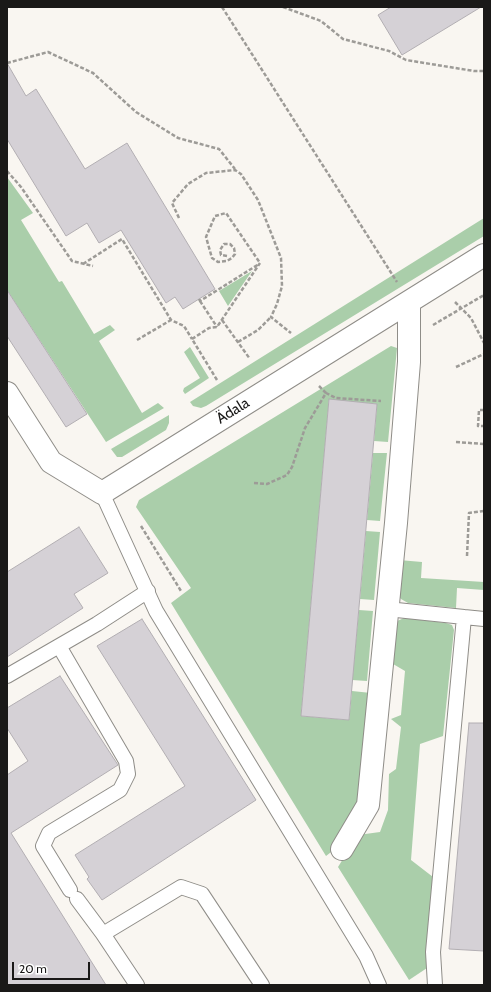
<!DOCTYPE html>
<meta charset="utf-8">
<style>
body{margin:0}
#map{position:relative;width:491px;height:992px;overflow:hidden;background:#f9f6f1;font-family:Cabin,sans-serif}
canvas{display:block}
.frame{position:absolute;inset:0;border:8px solid #1a1918;pointer-events:none}
.scale{position:absolute;left:12px;top:962px;width:78px;height:18px;box-sizing:border-box;border:2px solid #1a1918;border-top:0;padding-left:5px;font-size:12px;line-height:14px;white-space:nowrap;color:#1a1918;-webkit-text-stroke:3px #fff;paint-order:stroke}
</style>
<div id="map">
<canvas width="491" height="992"></canvas>
<div class="frame"></div>
<div class="scale">20 m</div>
</div>
<script>
const context = document.querySelector('canvas').getContext('2d');
context.lineJoin = 'round';
function paint(path, color) {
  context.fillStyle = color;
  context.fill(path, 'evenodd');
}
function toPath(rows) {
  const path = new Path2D();
  for (const r of rows) {
    path.moveTo(r[0], r[1]);
    for (let i = 2; i < r.length; i += 2) path.lineTo(r[i], r[i + 1]);
  }
  return path;
}
function stroke(path, color, width, dash) {
  context.strokeStyle = color;
  context.lineWidth = width;
  context.lineCap = dash ? 'butt' : 'round';
  context.setLineDash(dash || []);
  context.stroke(path);
}
function drawText(font, color, halo, rows, align = 'center') {
  context.font = font + ' Cabin,sans-serif';
  context.lineWidth = 3;
  context.setLineDash([]);
  context.textBaseline = 'middle';
  context.strokeStyle = halo;
  context.fillStyle = color;
  for (const [text, x, y, turn = 0] of rows) {
    context.save();
    context.translate(x, y);
    context.rotate((+turn || 0) * Math.PI / 180);
    context.textAlign = isNaN(turn) ? turn : align;
    if (halo) context.strokeText(text, 0, 0);
    context.fillText(text, 0, 0);
    context.restore();
  }
}
paint(toPath([
 [7,177,33,213,21,220,59,282,62,281,94,334,110,325,115,330,99,341,142,413,158,403,164,408,106,442,7,290],
 [484,218,484,236,206,406,201,408,193,406,190,402],
 [252,271,228,306,219,291],
 [391,346,397,348,388,442,374,441,377,404,329,400,301,716,349,720,352,691,371,693,357,805,335,849,326,856,171,603,191,588,136,507,139,500],
 [190,347,209,378,185,394,183,391,184,388,200,378,184,352],
 [169,415,169,423,166,430,122,457,117,457,111,449],
 [373,453,387,453,380,521,367,520],
 [366,531,380,532,374,600,360,599],
 [399,560,422,562,421,578,484,582,484,590,457,588,456,608,408,603,401,599,397,594],
 [359,610,373,611,367,681,352,680],
 [404,618,446,623,452,625,454,630,443,736,420,744,411,860,433,877,427,968,409,980,338,867,358,835,380,832,388,810,389,774,396,769,401,727,391,719,401,715,405,671,388,661,395,622]
]), '#aaceaa');
const building = toPath([
 [391,7,481,7,402,55,378,15,391,7],
 [7,63,26,96,36,89,85,169,127,143,215,289,183,309,175,297,166,303,121,230,99,243,87,223,66,236,7,139,7,63],
 [7,290,87,414,66,427,7,336,7,290],
 [329,399,377,404,349,720,301,716,329,399],
 [79,527,108,573,74,594,83,608,7,657,7,572,79,527],
 [142,619,256,800,102,900,87,879,89,877,75,855,185,786,97,646,142,619],
 [60,676,118,765,11,833,106,985,7,985,7,775,28,761,7,728,7,708,60,676],
 [469,723,484,723,484,951,449,949,469,723]
]);
paint(building, '#d5d1d6');
stroke(building, '#b2aeb2', 1);
const lane = toPath([
 [102,493,156,611,366,956,379,985],
 [387,609,464,617],
 [59,646,126,761,128,774,120,790,49,833,43,846,70,890],
 [7,676,97,624,148,591],
 [77,899,103,934,137,985],
 [103,934,181,887,202,894,262,985],
 [435,985,433,952,464,617,484,619]
]);
const street = toPath([
 [7,393,51,462,102,493,484,255],
 [342,849,368,805,396,523,409,362,409,302]
]);
stroke(lane, '#8f8d88', 16);
stroke(street, '#8f8d88', 24);
stroke(toPath([
 [222,7,397,282],
 [283,7,321,21,343,39,389,51,406,60,474,71,484,71],
 [7,63,48,52,93,73,136,112,178,138,219,149,235,169],
 [7,171,21,187,72,261,93,266],
 [179,218,172,203,188,184,206,173,235,170,241,174,258,200,281,258,282,286,277,304,271,317,291,333],
 [227,256,221,255,220,250,224,244,230,244,234,248,235,254,232,258,227,261,218,262,212,258,206,237,215,216,226,213,260,263],
 [83,264,122,239,171,320,184,326,192,339],
 [199,299,200,301,259,264],
 [200,301,217,327],
 [455,302,471,318,484,343],
 [222,320,250,359],
 [433,325,484,295],
 [137,340,171,320],
 [238,342,258,330,271,317],
 [456,367,484,354],
 [217,380,192,339,209,328,217,327,260,263],
 [319,386,326,393],
 [484,410,479,410,478,426,484,426],
 [456,442,484,444],
 [254,483,267,484,287,475,292,467,305,428,326,393,336,398,381,401],
 [141,526,181,591],
 [467,556,469,513,484,511]
]), '#9d9b97', 2.5, [4, 2]);
stroke(lane, '#fff', 14);
stroke(street, '#fff', 22);
drawText('15px', '#1a1918', '#fff', [
 ["Ädala",233,411,-32]
]);
</script>
